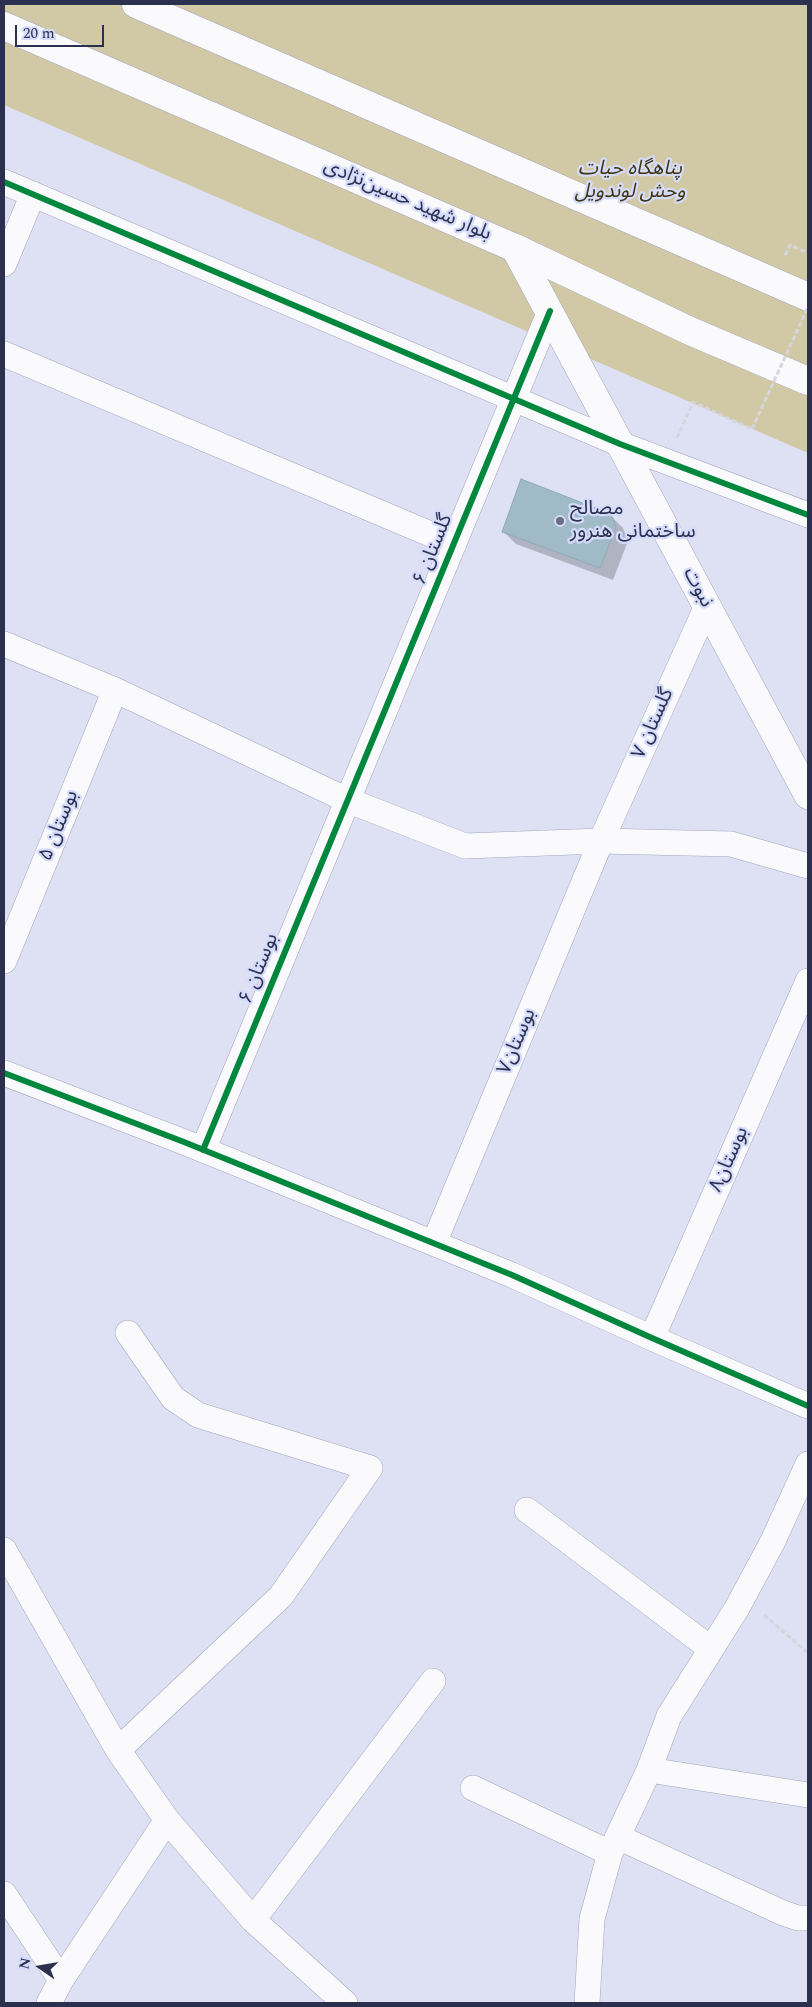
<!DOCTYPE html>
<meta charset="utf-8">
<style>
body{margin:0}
#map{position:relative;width:812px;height:2007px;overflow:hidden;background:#dde1f3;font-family:Spectral,serif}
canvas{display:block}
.frame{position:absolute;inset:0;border:5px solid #2c304f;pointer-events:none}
.north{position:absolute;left:15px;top:1942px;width:50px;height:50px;-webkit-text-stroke:4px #d5dbfb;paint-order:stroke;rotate:283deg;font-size:14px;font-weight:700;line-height:20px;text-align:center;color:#2c304f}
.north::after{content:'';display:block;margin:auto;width:18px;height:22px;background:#2c304f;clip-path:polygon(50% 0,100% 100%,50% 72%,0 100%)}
.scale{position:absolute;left:15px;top:25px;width:89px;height:22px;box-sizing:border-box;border:2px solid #2c304f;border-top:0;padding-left:6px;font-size:15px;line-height:18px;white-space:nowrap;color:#2c304f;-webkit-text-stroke:4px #d5dbfb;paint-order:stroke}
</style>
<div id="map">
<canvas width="812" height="2007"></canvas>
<div class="frame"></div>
<div class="north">N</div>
<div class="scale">20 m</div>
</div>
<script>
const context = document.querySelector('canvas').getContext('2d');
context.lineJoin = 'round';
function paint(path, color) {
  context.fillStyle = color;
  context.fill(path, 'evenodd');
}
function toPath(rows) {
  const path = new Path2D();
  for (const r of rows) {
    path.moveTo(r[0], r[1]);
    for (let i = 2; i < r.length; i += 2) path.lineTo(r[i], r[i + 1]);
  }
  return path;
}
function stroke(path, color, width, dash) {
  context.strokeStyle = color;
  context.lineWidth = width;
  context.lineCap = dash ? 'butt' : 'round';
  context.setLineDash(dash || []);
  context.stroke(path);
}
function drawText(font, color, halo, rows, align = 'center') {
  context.font = font + ' Spectral,"Noto Sans Arabic",serif';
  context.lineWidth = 4.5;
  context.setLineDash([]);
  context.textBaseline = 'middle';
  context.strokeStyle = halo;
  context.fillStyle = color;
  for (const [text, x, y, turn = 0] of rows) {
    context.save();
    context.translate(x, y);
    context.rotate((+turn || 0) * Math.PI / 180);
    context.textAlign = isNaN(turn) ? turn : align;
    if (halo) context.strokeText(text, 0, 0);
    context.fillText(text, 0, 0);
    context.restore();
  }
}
paint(toPath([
 [4,4,808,4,808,453,4,105]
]), '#d1c9a5');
paint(toPath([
 [610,515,623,528,628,541,613,580,516,544,504,532]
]), '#0003');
const building = toPath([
 [521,479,611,514,616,527,600,568,502,532,521,479]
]);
paint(building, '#a0bac8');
stroke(building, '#8ea9b6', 1);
const minor = toPath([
 [4,182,620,444,808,515],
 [4,264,33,194],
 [4,354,454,544],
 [4,644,115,690,347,800,465,846,601,841,731,844,808,866],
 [4,961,115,690],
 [4,1073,184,1142,512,1275,652,1338,808,1406],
 [203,1150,550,311],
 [434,1243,601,841,707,606],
 [652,1338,808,981],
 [527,1510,711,1649],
 [4,1550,118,1750,167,1820,253,1920,345,2003],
 [118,1750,281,1596,370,1468,198,1415,173,1398,128,1333],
 [649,1770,808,1795],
 [473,1788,610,1853],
 [618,1837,783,1913,798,1918,808,1918],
 [4,1894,61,1980],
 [253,1920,433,1681],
 [49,2003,61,1980,167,1820],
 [587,2003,592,1919,610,1853,649,1770,669,1716,737,1608,773,1541,808,1464]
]);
const tertiary = toPath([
 [515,248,808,795]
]);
const trunk = toPath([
 [136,4,808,297],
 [4,26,515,248,690,331,808,381]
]);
stroke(minor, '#a3a6bb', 26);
stroke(tertiary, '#a3a6bb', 29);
stroke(trunk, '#a3a6bb', 29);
stroke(toPath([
 [785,255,790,245,808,253],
 [677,438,693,402,752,429],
 [764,1615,808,1653]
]), '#d4d6dc', 3, [5, 2.5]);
stroke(minor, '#fafafd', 25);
stroke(tertiary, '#fafafd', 28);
stroke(trunk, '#fafafd', 28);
stroke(toPath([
 [752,429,808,307]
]), '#d4d6dc', 3, [5, 2.5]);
stroke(toPath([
 [4,182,620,444,808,515],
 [4,1073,184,1142,512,1275,652,1338,808,1406],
 [203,1150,550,311]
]), '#00873e', 6);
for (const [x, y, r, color] of [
 [560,521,5,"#6a6e88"]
]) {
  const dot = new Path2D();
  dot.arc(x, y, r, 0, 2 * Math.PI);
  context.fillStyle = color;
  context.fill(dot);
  stroke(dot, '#d5dbfb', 2);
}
drawText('italic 20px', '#40370f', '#d5dbfb', [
 ["پناهگاه حیات",630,170],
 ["وحش لوندویل",630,193]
]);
drawText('20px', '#2c304f', '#d5dbfb', [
 ["بلوار شهید حسین‌نژادی",407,201,23],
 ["گلستان ۶",434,550,-68],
 ["نبوت",697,588,62],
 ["گلستان ۷",654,724,-66],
 ["بوستان ۵",60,826,-68],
 ["بوستان ۶",260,969,-68],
 ["بوستان۷",518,1042,-67],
 ["بوستان۸",730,1160,-66]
]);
drawText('20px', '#2c304f', '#d5dbfb', [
 ["مصالح",570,510],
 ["ساختمانی هنرور",570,533]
], 'left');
</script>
